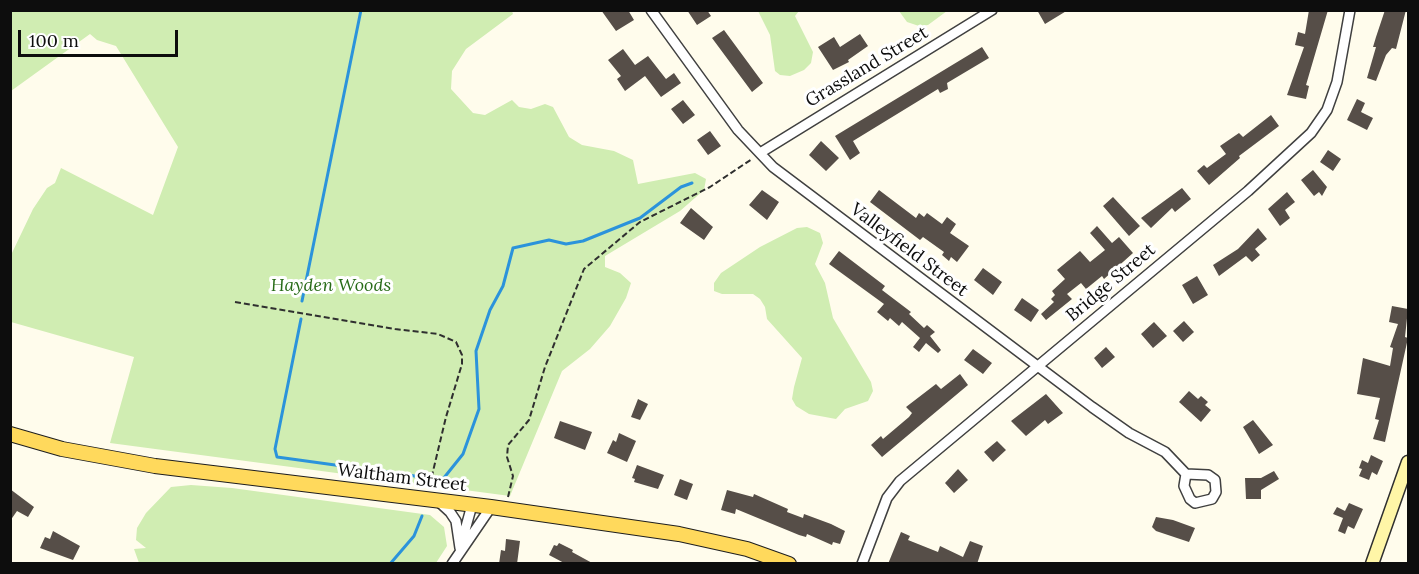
<!DOCTYPE html>
<style>
body{margin:0}
#map{position:relative;width:1419px;height:574px;overflow:hidden;background:#fffcec;font-family:Lora,serif}
canvas{display:block}
.frame{position:absolute;inset:0;border:12px solid #0d0d0d;pointer-events:none}
.scale{position:absolute;left:18px;top:30px;width:160px;height:27px;box-sizing:border-box;border:3px solid #0d0d0d;border-top:0;padding-left:8px;font-size:18px;line-height:21px;white-space:nowrap;color:#0d0d0d;-webkit-text-stroke:4px #fff;paint-order:stroke}
</style>
<div id="map">
<canvas width="1419" height="574"></canvas>
<div class="frame"></div>
<div class="scale">100 m</div>
</div>
<script>
const context = document.querySelector('canvas').getContext('2d');
context.lineJoin = 'round';
function paint(path, color) {
  context.fillStyle = color;
  context.fill(path, 'evenodd');
}
function toPath(rows) {
  const path = new Path2D();
  for (const r of rows) {
    path.moveTo(r[0], r[1]);
    for (let i = 2; i < r.length; i += 2) path.lineTo(r[i], r[i + 1]);
  }
  return path;
}
function stroke(path, color, width, dash) {
  context.strokeStyle = color;
  context.lineWidth = width;
  context.lineCap = dash ? 'butt' : 'round';
  context.setLineDash(dash || []);
  context.stroke(path);
}
function drawText(font, color, halo, rows, align = 'center') {
  context.font = font + ' Lora,serif';
  context.lineWidth = 6;
  context.setLineDash([]);
  context.textBaseline = 'middle';
  context.strokeStyle = halo;
  context.fillStyle = color;
  for (const [text, x, y, turn = 0] of rows) {
    context.save();
    context.translate(x, y);
    context.rotate((+turn || 0) * Math.PI / 180);
    context.textAlign = isNaN(turn) ? turn : align;
    if (halo) context.strokeText(text, 0, 0);
    context.fillText(text, 0, 0);
    context.restore();
  }
}
paint(toPath([
 [11,10,512,11,513,14,466,49,452,71,451,89,473,113,485,115,512,100,519,107,531,109,545,104,553,107,569,137,582,145,614,151,633,160,638,184,695,173,706,179,704,190,680,211,605,256,605,267,620,273,631,283,626,298,610,326,590,349,562,371,510,496,110,443,134,357,11,322,11,255,33,209,47,188,55,183,61,168,153,215,178,147,116,46,97,40,90,34,11,91],
 [758,11,799,11,795,16,813,52,811,63,804,70,790,76,780,75,775,71,770,35],
 [899,11,899,10,947,11,928,25,919,26,907,22],
 [807,227,820,233,823,243,815,264,825,283,833,318,871,382,873,391,868,401,845,409,836,419,809,414,796,406,792,399,794,387,802,358,767,319,765,307,760,299,753,294,722,294,714,291,714,283,721,273,760,247,797,228],
 [191,485,232,488,430,515,444,527,447,546,436,563,139,563,134,549,146,548,136,540,137,528,146,513,171,487]
]), '#d0edb2');
stroke(toPath([
 [302,301,361,10],
 [301,319,275,449,277,457,422,477],
 [434,480,443,479,463,454,479,409,476,351,490,310,503,286,513,248,549,240,566,244,583,241,640,218,681,187,692,183],
 [422,481,422,477,425,477],
 [390,564,414,536,422,516]
]), '#2b93db', 3);
paint(toPath([
 [601,10,628,10,634,20,616,31],
 [687,10,707,10,711,16,697,25],
 [1037,10,1068,10,1045,24],
 [1309,10,1328,10,1306,85,1309,86,1306,99,1287,95,1304,47,1295,45,1298,32,1305,34],
 [1385,10,1406,10,1396,49,1392,48,1386,55,1376,81,1367,78,1376,47,1373,47,1376,37],
 [724,30,763,83,752,92,712,38],
 [860,34,868,46,848,60,849,62,833,70,818,47,834,37,840,47],
 [982,47,989,58,947,83,948,89,940,93,938,89,853,141,860,153,850,160,835,136],
 [623,49,635,65,648,56,666,79,674,73,681,83,661,97,645,76,625,91,617,79,621,76,608,60],
 [1357,99,1365,103,1361,112,1373,118,1367,130,1347,120],
 [683,100,695,115,683,124,671,109],
 [1271,115,1279,126,1239,156,1240,158,1209,185,1197,171,1204,165,1207,168,1226,154,1220,146,1239,133,1243,137],
 [710,131,721,146,708,155,697,140],
 [821,141,839,158,826,171,809,155],
 [1328,150,1341,159,1333,171,1320,162],
 [1313,170,1327,187,1322,196,1319,192,1314,196,1301,180],
 [1182,188,1191,199,1175,212,1172,208,1151,228,1141,218],
 [762,190,779,202,767,220,749,205],
 [879,190,916,218,919,213,924,217,927,213,942,224,947,217,956,224,950,233,969,246,957,262,951,257,949,261,942,255,944,252,923,237,920,240,870,202],
 [1287,192,1295,202,1285,210,1290,218,1280,226,1268,209],
 [1113,197,1140,226,1129,236,1103,206],
 [691,208,713,227,704,240,680,223],
 [1097,226,1112,243,1119,237,1133,253,1104,279,1102,276,1086,289,1081,283,1067,294,1072,299,1046,320,1041,314,1054,302,1051,299,1055,295,1052,291,1065,279,1057,270,1080,251,1090,262,1105,250,1090,233],
 [1258,228,1267,239,1255,249,1260,255,1252,262,1246,256,1219,276,1213,265,1238,249],
 [839,251,885,286,882,290,911,312,909,314,924,328,927,325,935,332,930,336,941,350,938,353,926,343,919,352,913,347,920,338,902,322,899,326,890,318,888,321,877,312,884,304,829,264],
 [983,268,1002,282,993,295,974,280],
 [1197,276,1208,295,1193,304,1182,285],
 [1022,298,1039,310,1031,322,1014,310],
 [1392,306,1408,309,1405,337,1408,338,1385,442,1373,439,1379,420,1375,419,1380,398,1357,394,1363,358,1390,366,1393,348,1390,347,1398,324,1389,322],
 [1184,321,1194,332,1183,342,1173,331],
 [1154,322,1167,336,1153,348,1141,334],
 [1106,347,1115,357,1102,368,1094,358],
 [973,349,992,363,983,374,964,360],
 [960,374,968,385,882,457,871,445,881,436,883,439,909,417,912,413,906,407,936,384,941,389],
 [1189,391,1198,399,1201,396,1208,402,1205,405,1211,410,1201,422,1179,402],
 [1046,394,1063,413,1048,424,1045,420,1026,436,1011,421],
 [638,399,648,404,640,420,631,417],
 [1253,420,1273,445,1259,454,1243,427],
 [560,421,592,432,585,450,554,438],
 [619,433,636,441,627,462,607,453,613,440,616,442],
 [997,441,1006,450,993,462,984,452],
 [1371,455,1383,461,1377,475,1372,472,1369,480,1359,476,1362,469,1359,468,1362,460,1368,463],
 [637,465,664,475,658,489,634,482,635,479,632,478],
 [958,469,968,480,954,493,945,483],
 [1274,471,1279,479,1261,490,1261,499,1246,499,1245,478,1261,478],
 [680,479,693,484,687,500,674,495],
 [10,489,34,507,28,517,17,511,10,521],
 [727,490,753,497,754,494,788,509,787,512,803,518,804,514,831,524,845,531,840,544,833,542,832,545,807,534,806,537,799,535,736,509,735,514,721,510],
 [1349,503,1363,509,1354,529,1348,526,1345,534,1338,531,1343,518,1333,514,1337,507,1345,511],
 [1156,517,1173,520,1195,528,1189,542,1156,531,1152,527],
 [53,531,80,546,73,560,40,548,45,537,50,539],
 [901,532,910,536,908,540,938,552,940,546,963,557,970,541,983,546,977,564,888,564],
 [506,539,520,541,517,564,499,564,501,550,505,551],
 [559,543,573,550,572,552,594,564,566,564,549,555,554,545,557,546]
]), '#564e48');
const street = toPath([
 [651,10,738,130,773,167,1092,407,1129,433,1165,452,1186,474,1208,475,1215,480,1216,492,1212,499,1195,503,1190,499,1184,486,1186,474],
 [760,153,992,10],
 [438,501,450,512,456,521,460,548],
 [462,541,472,505],
 [452,564,491,507],
 [862,564,887,498,900,481,1248,191,1311,133,1327,110,1337,82,1350,10]
]);
const secondary = toPath([
 [1372,564,1408,462]
]);
const primary = toPath([
 [10,434,62,449,155,466,491,507,679,534,747,549,789,564]
]);
stroke(street, '#404040', 12);
stroke(secondary, '#2f2f2f', 15);
stroke(primary, '#1e1e1e', 16);
stroke(toPath([
 [235,302,395,329,438,334,456,342,462,355,462,364,446,417,429,488],
 [508,497,513,476,507,457,508,445,529,420,545,367,584,269,640,222,710,187,752,159]
]), '#2f2f2f', 2, [6, 3]);
stroke(street, '#fff', 9);
stroke(secondary, '#fff6a7', 12);
stroke(primary, '#ffd95c', 14);
drawText('18px', '#0d0d0d', '#fff', [
 ["Grassland Street",867,67,-31],
 ["Valleyfield Street",909,250,37],
 ["Bridge Street",1111,283,-40],
 ["Waltham Street",402,478,7]
]);
drawText('italic 18px', '#276b17', '#fff', [
 ["Hayden Woods",331,286]
]);
</script>
